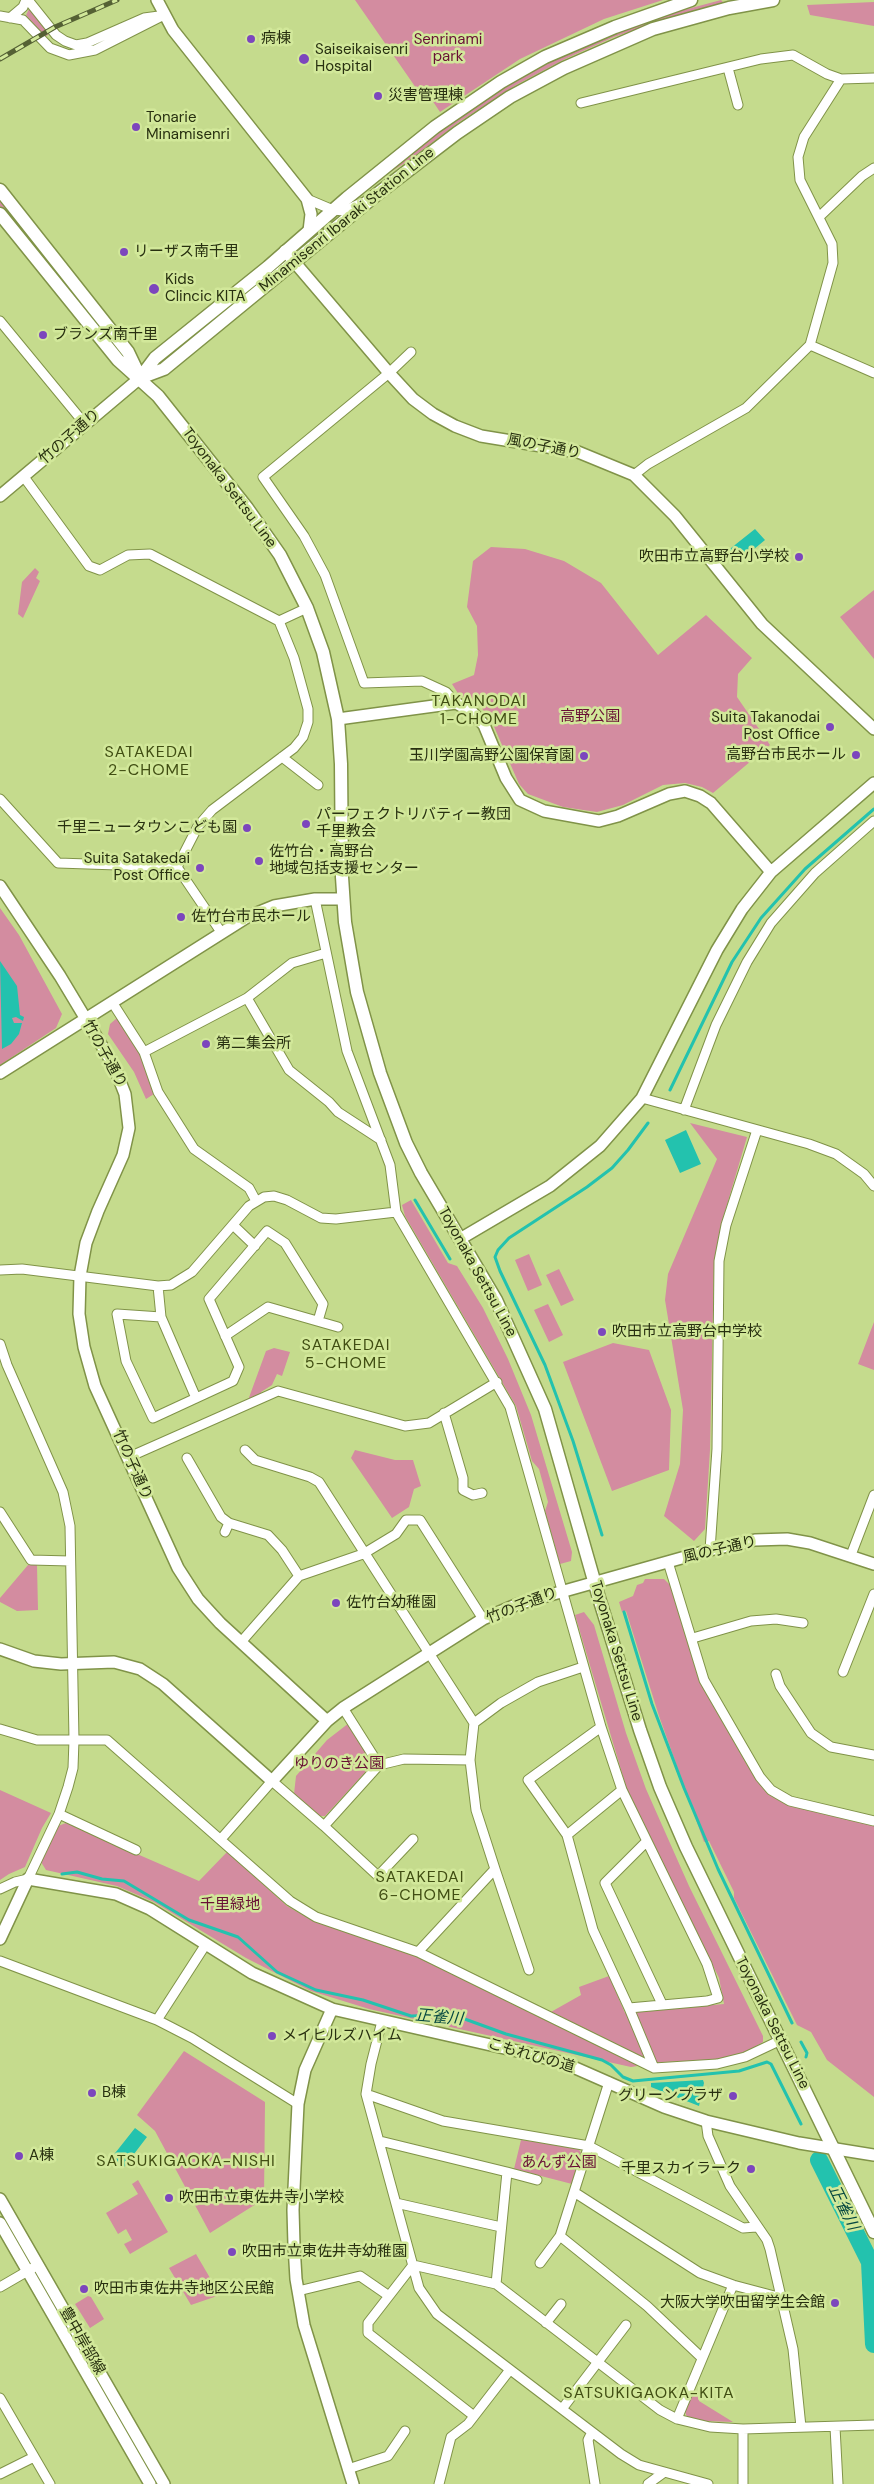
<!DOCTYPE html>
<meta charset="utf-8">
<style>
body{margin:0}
canvas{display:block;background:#c5db8d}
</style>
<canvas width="874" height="2484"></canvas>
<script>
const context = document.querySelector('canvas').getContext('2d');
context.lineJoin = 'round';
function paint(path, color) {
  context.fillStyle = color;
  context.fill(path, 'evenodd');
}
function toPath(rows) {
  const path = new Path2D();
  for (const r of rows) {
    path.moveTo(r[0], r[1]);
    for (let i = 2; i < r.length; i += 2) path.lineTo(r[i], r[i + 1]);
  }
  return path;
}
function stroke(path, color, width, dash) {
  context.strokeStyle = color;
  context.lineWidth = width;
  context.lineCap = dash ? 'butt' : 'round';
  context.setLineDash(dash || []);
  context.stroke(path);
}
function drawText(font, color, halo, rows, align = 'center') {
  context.font = font + ' "DM Sans","Noto Sans JP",sans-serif';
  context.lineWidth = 5;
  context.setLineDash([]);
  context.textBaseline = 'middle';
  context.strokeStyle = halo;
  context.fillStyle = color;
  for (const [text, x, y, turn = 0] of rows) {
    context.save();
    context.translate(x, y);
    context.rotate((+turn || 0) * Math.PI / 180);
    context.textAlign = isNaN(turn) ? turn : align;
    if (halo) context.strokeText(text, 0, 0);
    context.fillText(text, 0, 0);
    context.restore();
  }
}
paint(toPath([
 [355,0,663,0,604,19,520,59,440,112,432,100,423,98],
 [721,0,723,2,722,4,662,20,614,37,565,59,516,85,459,122,408,161,379,179,433,136,485,99,523,77,573,50,620,31,669,14],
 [874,2,874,26,810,15,807,5],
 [29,9,50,33,45,37,26,15],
 [0,199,67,283,66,284,62,283,0,206],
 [491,547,525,549,564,561,601,583,658,655,706,615,752,658,738,674,737,697,770,745,713,793,702,787,685,783,663,785,623,805,597,812,563,807,528,794,519,784,492,722,481,707,459,695,452,684,474,675,478,655,477,626,467,607,473,561],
 [35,568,39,572,36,578,40,581,23,618,18,614,22,582],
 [874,590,874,659,840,617],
 [0,908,19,935,62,1014,56,1028,0,1065],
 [117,1018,139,1051,154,1094,146,1099,134,1072,108,1034,110,1024],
 [690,1123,747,1137,721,1225,714,1262,710,1450,705,1529,694,1541,664,1516,680,1464,683,1410,665,1300,668,1274,717,1159],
 [411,1200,448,1263,457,1266,483,1308,508,1359,531,1415,572,1552,571,1561,560,1564,545,1511,548,1502,539,1469,532,1461,516,1406,405,1216,402,1205],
 [529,1254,542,1285,528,1291,515,1260],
 [559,1269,574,1300,561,1306,546,1275],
 [548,1304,563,1335,549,1342,534,1310],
 [874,1322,874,1370,858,1364],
 [613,1343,649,1350,671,1410,669,1470,612,1491,563,1362],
 [274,1348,290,1352,282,1376,277,1374,272,1385,261,1392,262,1396,247,1403,266,1351],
 [355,1450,395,1460,413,1460,421,1486,414,1489,409,1507,392,1518,351,1458],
 [28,1565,37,1565,38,1610,17,1611,0,1602,0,1598],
 [645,1579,664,1579,672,1587,702,1684,747,1765,769,1795,789,1806,874,1824,874,2097,827,2060,811,2032,797,2025,734,1898,734,1892,709,1841,704,1842,659,1716,626,1611,622,1612,619,1602,633,1596,637,1585,643,1583],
 [584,1612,594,1625,626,1733,646,1789,689,1886,763,2036,763,2042,741,2055,720,2060,662,2062,631,2067,369,2009,311,1991,246,1958,154,1902,117,1886,46,1870,41,1862,58,1826,66,1823,199,1881,227,1852,287,1906,313,1921,417,1956,542,2017,581,1995,579,1987,609,1976,625,2013,724,2004,719,1978,627,1790,575,1615],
 [349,1723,371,1759,370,1767,325,1816,318,1816,294,1794,296,1776,327,1740],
 [0,1790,51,1813,42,1828,25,1867,9,1874,0,1880],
 [184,2051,265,2102,264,2199,210,2233,155,2131,137,2115],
 [521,2140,578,2148,581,2153,572,2184,514,2169],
 [138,2180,168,2232,130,2254,124,2244,132,2240,126,2229,118,2234,106,2213,138,2194,132,2184],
 [196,2254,220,2295,191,2305,169,2268],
 [88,2296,91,2297,104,2319,90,2328,75,2304],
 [693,2391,699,2396,699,2401,733,2422,704,2421,687,2417,685,2412]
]), '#d38ca0');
paint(toPath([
 [755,529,765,540,736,564,726,552],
 [0,961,17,986,20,1015,24,1017,23,1021,16,1017,12,1018,14,1023,22,1023,19,1034,11,1044,2,1049],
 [686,1130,701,1164,680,1173,665,1140],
 [703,2080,704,2083,699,2106,651,2087,651,2083],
 [135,2128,147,2137,124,2167,112,2157]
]), '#23c2ae');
stroke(toPath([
 [670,1090,732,962,761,918,805,869,874,809],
 [415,1200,450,1259],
 [602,1535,573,1441,545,1365,500,1271,495,1257,498,1250,509,1238,587,1187,612,1168,628,1150,648,1123],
 [624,1612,652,1704,684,1788,718,1869,792,2023],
 [62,1874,77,1872,102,1879,124,1881,189,1920,238,1937,277,1972,316,1990,363,2000,411,2016,445,2015,462,2018,506,2034,602,2060,611,2065,623,2077,633,2081,739,2071,767,2062,771,2064,801,2124],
 [801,2042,807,2053,806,2057]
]), '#23c2ae', 3);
stroke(toPath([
 [819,2160,870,2262,874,2344]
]), '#23c2ae', 18);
const minor = toPath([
 [28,0,56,35,65,41,76,45,87,43,144,18,159,16],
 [0,16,23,20,50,48,69,55,95,50,164,15],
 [10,18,23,7,26,0],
 [728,68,738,105],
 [581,103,761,59,793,55,827,74,841,79],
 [307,199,333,210,344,211,361,203],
 [819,217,862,176,874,168],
 [0,321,84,423],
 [810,345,874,373],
 [411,352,389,373,263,477,304,536,325,575,364,683,422,681,446,692,456,703],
 [634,475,648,464,746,408,810,345,833,263,832,244,800,180,798,157,804,137,841,79,874,78],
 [24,477,89,566,100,570,128,555,150,554,279,621,294,658,308,709,308,722,303,737,294,748,212,810,198,826,177,867],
 [279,621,307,608],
 [282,757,318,785],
 [0,799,58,863,177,867],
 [177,867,221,932],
 [315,899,347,1051,390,1165,396,1212,510,1407,601,1727],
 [247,998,289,1070,329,1102,338,1112,381,1140],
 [112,1002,144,1052,158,1092,194,1149,249,1188,256,1201],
 [144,1052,247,998,292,963,326,953],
 [642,1098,809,1144,836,1154,864,1174,874,1186],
 [684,1110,716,1025,747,962,771,923,815,873,874,821],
 [233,1225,255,1246],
 [0,1270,22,1269,158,1286,171,1285,192,1272,249,1206,264,1197,274,1196,287,1200,321,1218,336,1219,396,1212],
 [158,1286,161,1317,196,1398],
 [161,1317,117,1314,126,1361,153,1418,233,1381,239,1367,209,1299,267,1231,285,1243,323,1304,318,1321],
 [225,1336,268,1307,338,1327],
 [0,1344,7,1365,63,1492,70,1526,74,1740,73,1768,68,1787,59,1814,28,1879,15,1882,0,1889],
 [444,1413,463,1478,463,1490,473,1495,482,1493],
 [245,1450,255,1460,310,1477,319,1482,474,1723,470,1760,476,1810,495,1869,418,1952],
 [129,1457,278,1391,405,1426,429,1423,497,1382],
 [187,1458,221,1517,229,1523,268,1535,282,1550,299,1576],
 [0,1512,31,1560,70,1561],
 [225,1532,229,1523],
 [710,1550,717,1449,719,1261,726,1225,757,1130],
 [851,1555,874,1495],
 [668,1562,704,1680,760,1777,771,1790,790,1801,874,1821],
 [693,1638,751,1621,776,1619,803,1623],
 [241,1642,299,1576,363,1554,396,1534,406,1520,420,1520,483,1619],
 [843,1672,874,1594],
 [776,1674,780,1686,811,1733,831,1747,874,1755],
 [343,1708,379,1765],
 [474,1723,501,1703,538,1682,583,1667],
 [601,1727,622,1790,707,1964,718,1998,707,2001,629,2008,593,1930,567,1835,528,1780,601,1727],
 [0,1729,37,1740,107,1740,290,1901,316,1917,418,1952,654,2068,717,2064,745,2057,781,2040],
 [59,1814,136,1850],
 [324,1826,378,1876,413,1839],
 [567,1835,622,1790],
 [221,1839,272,1781,324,1826,379,1765,404,1759,470,1760],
 [646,1842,605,1883,662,2004],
 [495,1869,529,1970],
 [0,1961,157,2020,192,2038,298,2104],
 [629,2008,654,2068],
 [157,2020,206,1944],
 [382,2021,371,2064,366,2094,419,2288,437,2314,621,2454,639,2465,708,2484],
 [366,2094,443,2121,589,2146,743,2228,756,2227],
 [706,2121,708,2136,730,2186,767,2240,770,2249,793,2349,801,2427],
 [380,2141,507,2172,496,2284],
 [507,2172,537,2180],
 [574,2192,700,2273,733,2285,782,2298],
 [396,2203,501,2227],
 [560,2236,647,2306,702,2358],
 [540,2263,560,2236,609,2082],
 [0,2287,38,2265],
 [298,2291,360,2276,389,2296],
 [546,2323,561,2304],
 [0,2398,50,2484],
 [562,2409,626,2325],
 [474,2416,368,2333,368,2323,413,2265,496,2284,660,2410,677,2419,710,2427,743,2429,874,2425],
 [677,2419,733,2285],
 [835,2427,838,2484],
 [743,2429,743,2484],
 [592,2432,588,2440,595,2484],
 [348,2469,388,2456,405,2431],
 [0,2474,34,2457],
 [439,2484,451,2437,468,2424,509,2371],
 [648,2484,663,2473]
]);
const tertiary = toPath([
 [157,0,173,30,307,199,311,214,309,231],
 [285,251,389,373,413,399,433,414,455,426,481,436,578,452,634,475,675,516,762,624,874,729],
 [0,496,140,378],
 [338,719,456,703,472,712,484,725,506,778,520,800,544,811,599,821,618,816,669,794,685,791,700,796,711,803,771,872],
 [0,886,60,976,114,1066,125,1094,129,1128,123,1155,98,1211,86,1243,80,1276,79,1314,84,1347,95,1386,178,1568,198,1599,220,1623,327,1721],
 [0,1073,247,917,274,906,315,899,343,899],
 [460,1239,550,1186,600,1146,642,1098,717,950,742,909,771,872,874,783],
 [0,1649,34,1661,61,1664,114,1662,140,1669,163,1684,272,1781,327,1721,343,1708,483,1619,518,1604,710,1550,755,1540,787,1539,810,1543,874,1564],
 [0,1939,28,1879,116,1894,150,1909,252,1973,332,2009,526,2053,564,2063,664,2107,706,2121,799,2143,874,2155],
 [332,2009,305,2070,298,2104,293,2210,294,2245,296,2279,304,2325,353,2484],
 [0,2199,164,2484],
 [0,2223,150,2484]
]);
const secondary = toPath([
 [0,190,128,352,138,373],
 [0,214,118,360,158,396,247,508,280,555,307,608,323,652,338,719,341,764,342,877,345,922,357,992,380,1073,406,1143,421,1173,496,1300,545,1409,599,1598,640,1730,660,1787,686,1847,874,2232],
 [140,378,164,369,376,195,457,133,510,97,564,68,653,29,729,8,773,0],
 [140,378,155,358,268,267,347,198,435,127,501,82,545,57,615,27,691,0]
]);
stroke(minor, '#809348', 11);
stroke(tertiary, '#809348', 14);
stroke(secondary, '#809348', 15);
stroke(minor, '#fff', 9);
stroke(tertiary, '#fff', 11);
stroke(secondary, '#fff', 12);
const rail = toPath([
 [0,59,55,27,117,0]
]);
stroke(rail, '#556134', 5);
stroke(rail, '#d2e89a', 3, [9]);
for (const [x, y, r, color] of [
 [251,39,5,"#7c46bd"],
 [304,59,6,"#7c46bd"],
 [378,96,5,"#7c46bd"],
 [136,127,5,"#7c46bd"],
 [124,252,5,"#7c46bd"],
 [154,289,6,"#7c46bd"],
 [43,335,5,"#7c46bd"],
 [799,557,5,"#7c46bd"],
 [830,727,5,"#7c46bd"],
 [856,755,5,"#7c46bd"],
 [584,756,5,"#7c46bd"],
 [306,824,5,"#7c46bd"],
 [247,828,5,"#7c46bd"],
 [259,861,5,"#7c46bd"],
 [200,868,5,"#7c46bd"],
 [181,917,5,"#7c46bd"],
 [206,1044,5,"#7c46bd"],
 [602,1332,5,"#7c46bd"],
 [336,1603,5,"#7c46bd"],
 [272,2036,5,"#7c46bd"],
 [92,2093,5,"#7c46bd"],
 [733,2096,5,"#7c46bd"],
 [19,2156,5,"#7c46bd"],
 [751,2169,5,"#7c46bd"],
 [169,2198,5,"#7c46bd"],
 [232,2252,5,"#7c46bd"],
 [84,2289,5,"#7c46bd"],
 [835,2303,5,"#7c46bd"]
]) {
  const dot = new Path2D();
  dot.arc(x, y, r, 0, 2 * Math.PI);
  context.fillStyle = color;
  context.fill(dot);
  stroke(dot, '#d2e89a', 2);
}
drawText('15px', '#283010', '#d2e89a', [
 ["病棟",261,39],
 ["Saiseikaisenri",315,50],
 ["Hospital",315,67],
 ["災害管理棟",388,96],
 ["Tonarie",146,118],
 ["Minamisenri",146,135],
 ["リーザス南千里",134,252],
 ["Kids",165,280],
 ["Clincic KITA",165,297],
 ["ブランズ南千里",53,335],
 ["吹田市立高野台小学校",789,557,"right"],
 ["Suita Takanodai",820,718,"right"],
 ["Post Office",820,735,"right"],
 ["高野台市民ホール",846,755,"right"],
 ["玉川学園高野公園保育園",574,756,"right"],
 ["パーフェクトリバティー教団",316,815],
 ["千里教会",316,832],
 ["千里ニュータウンこども園",237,828,"right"],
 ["佐竹台・高野台",269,852],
 ["地域包括支援センター",269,869],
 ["Suita Satakedai",190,859,"right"],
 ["Post Office",190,876,"right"],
 ["佐竹台市民ホール",191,917],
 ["第二集会所",216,1044],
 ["吹田市立高野台中学校",612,1332],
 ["佐竹台幼稚園",346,1603],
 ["メイヒルズハイム",282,2036],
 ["B棟",102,2093],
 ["グリーンプラザ",723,2096,"right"],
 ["A棟",29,2156],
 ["千里スカイラーク",741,2169,"right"],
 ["吹田市立東佐井寺小学校",179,2198],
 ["吹田市立東佐井寺幼稚園",242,2252],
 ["吹田市東佐井寺地区公民館",94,2289],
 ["大阪大学吹田留学生会館",825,2303,"right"]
], 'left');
drawText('15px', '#680f35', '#d2e89a', [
 ["Senrinami",448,40],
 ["park",448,57],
 ["高野公園",590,717],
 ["ゆりのき公園",339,1764],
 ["千里緑地",230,1905],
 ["あんず公園",559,2163]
]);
drawText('15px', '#283010', '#d2e89a', [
 ["Minamisenri Ibaraki Station Line",347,220,-39],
 ["竹の子通り",70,437,-41],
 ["風の子通り",544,447,11],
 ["Toyonaka Settsu Line",229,488,53],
 ["竹の子通り",104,1054,61],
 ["Toyonaka Settsu Line",477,1272,61],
 ["竹の子通り",132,1465,66],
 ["風の子通り",720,1550,-13],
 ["竹の子通り",522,1606,-21],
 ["Toyonaka Settsu Line",616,1651,73],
 ["Toyonaka Settsu Line",772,2023,63],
 ["こもれびの道",531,2056,16],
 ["豊中岸部線",82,2341,60]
]);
context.letterSpacing = '1px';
drawText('16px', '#414e13', '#d2e89a', [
 ["TAKANODAI",479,702],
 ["1-CHOME",479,720],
 ["SATAKEDAI",149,753],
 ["2-CHOME",149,771],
 ["SATAKEDAI",346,1346],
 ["5-CHOME",346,1364],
 ["SATAKEDAI",420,1878],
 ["6-CHOME",420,1896],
 ["SATSUKIGAOKA-NISHI",186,2162],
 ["SATSUKIGAOKA-KITA",649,2394]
]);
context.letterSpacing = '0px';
drawText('italic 16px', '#064840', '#d2e89a', [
 ["正雀川",439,2018,5],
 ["正雀川",843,2208,64]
]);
</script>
